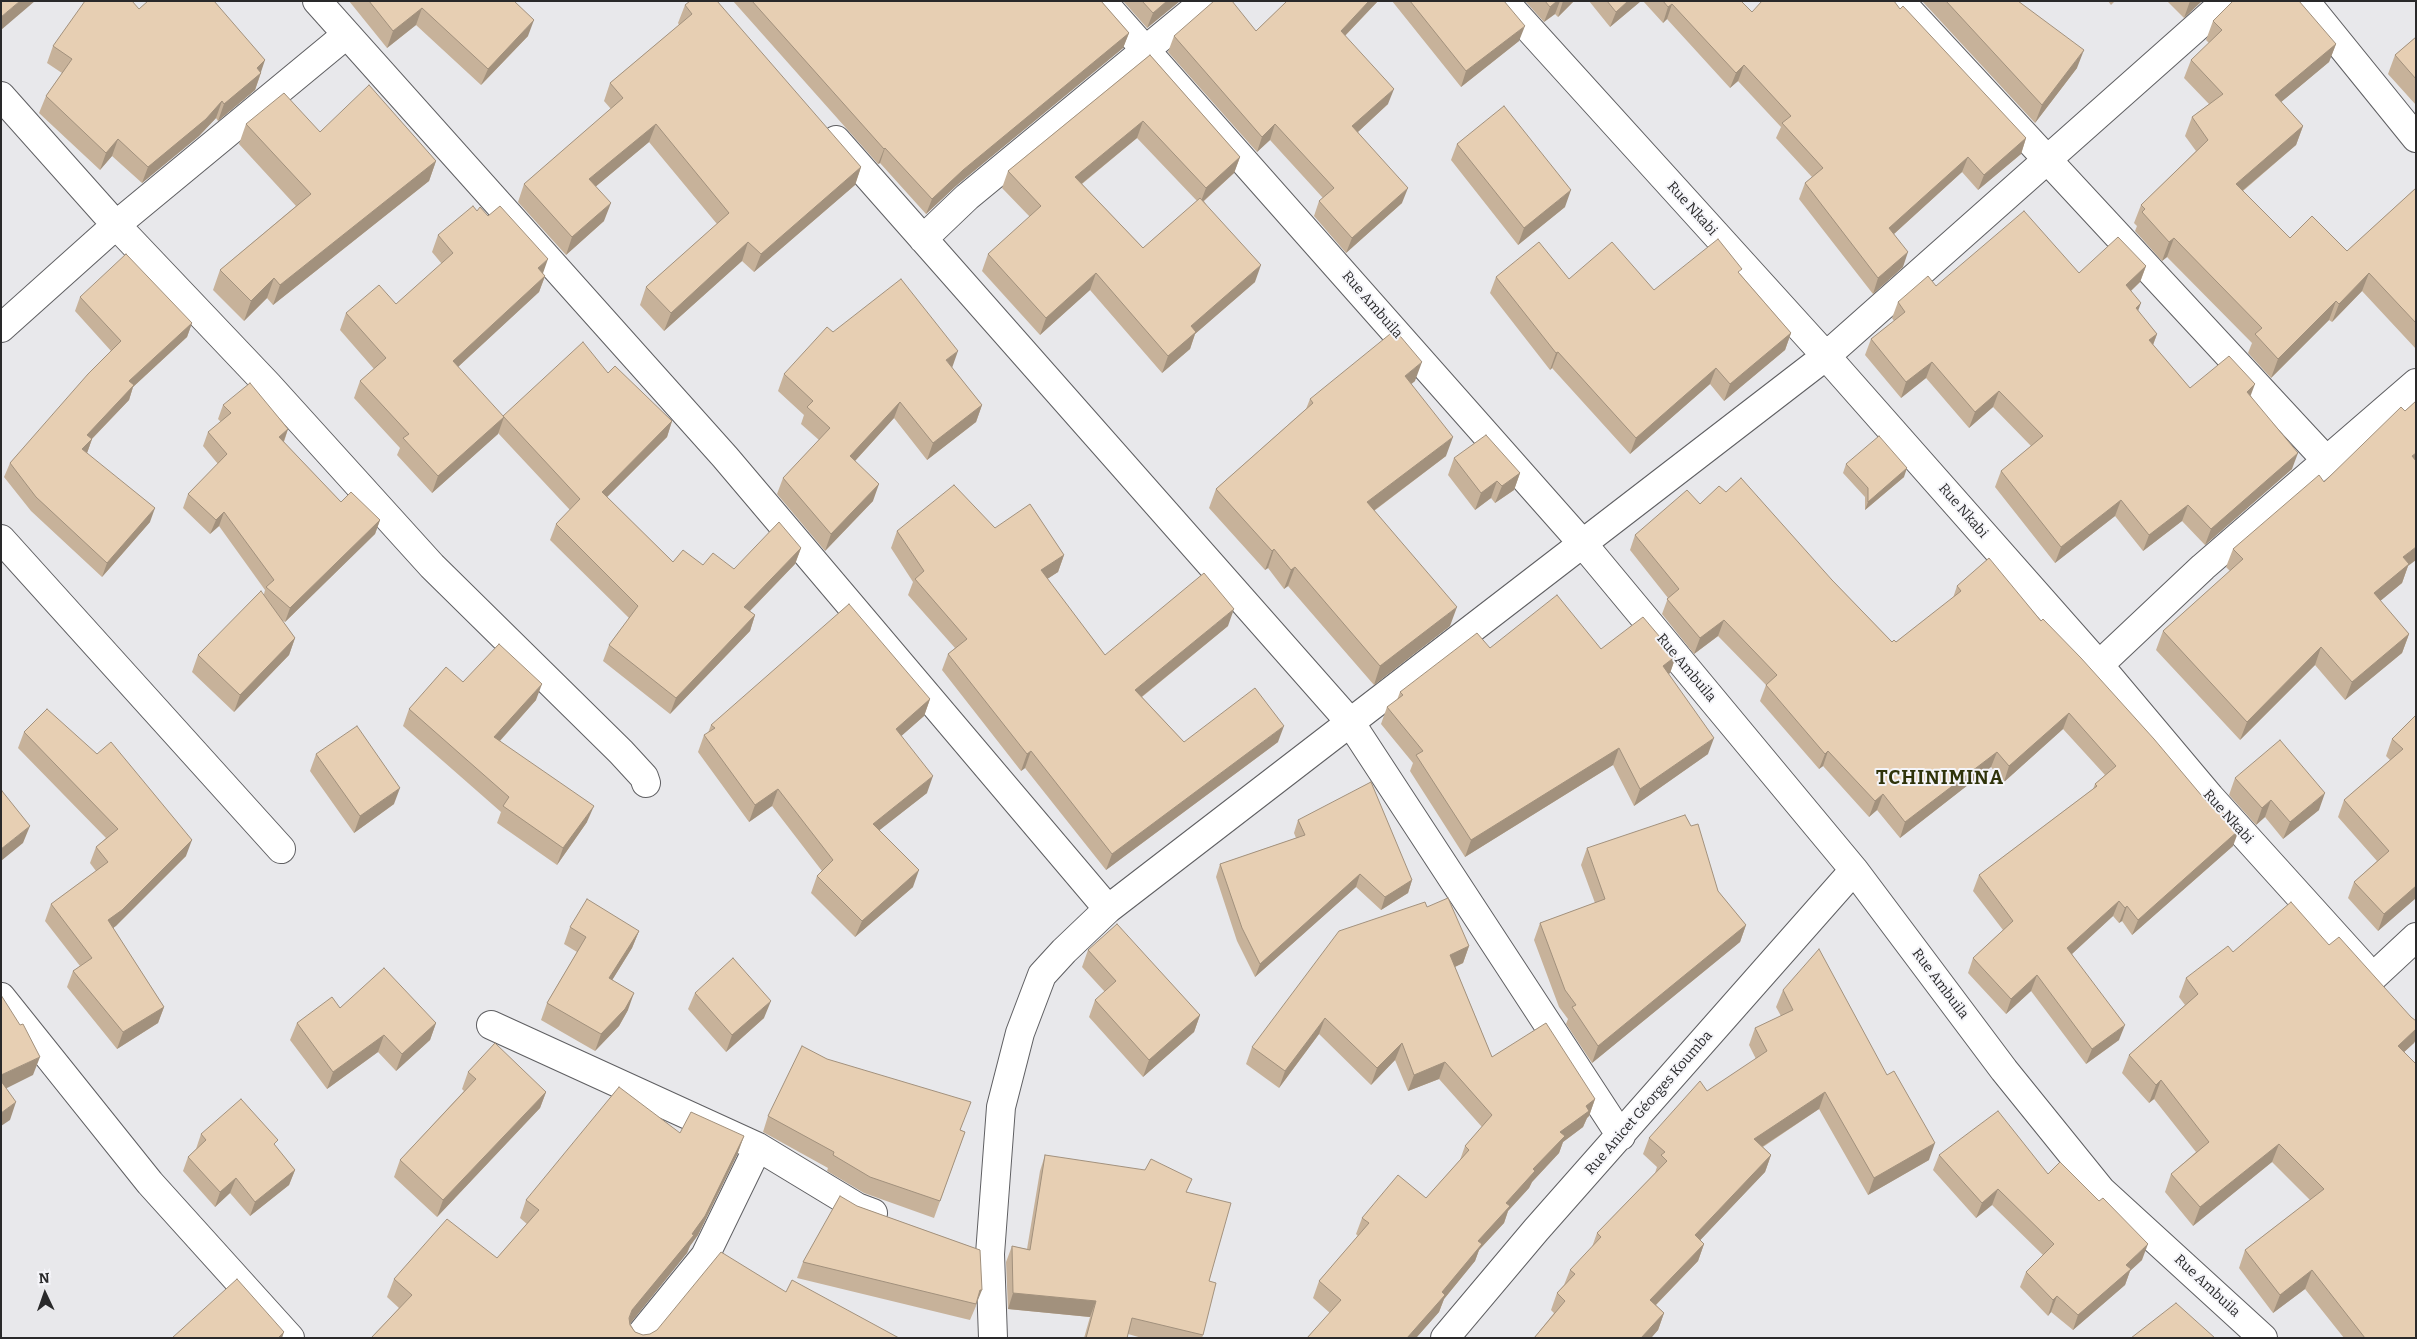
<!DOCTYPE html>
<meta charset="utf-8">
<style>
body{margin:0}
#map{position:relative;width:2417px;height:1339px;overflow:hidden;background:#e8e8eb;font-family:Bitter,serif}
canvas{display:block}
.frame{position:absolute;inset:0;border:2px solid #29292a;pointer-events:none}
.north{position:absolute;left:20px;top:1269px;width:50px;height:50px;-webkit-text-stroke:4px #f5f5f9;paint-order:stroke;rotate:357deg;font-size:14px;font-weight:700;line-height:20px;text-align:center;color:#29292a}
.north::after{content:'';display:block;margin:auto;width:18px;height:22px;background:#29292a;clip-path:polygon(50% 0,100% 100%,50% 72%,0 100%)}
</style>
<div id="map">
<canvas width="2417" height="1339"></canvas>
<div class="frame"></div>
<div class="north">N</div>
</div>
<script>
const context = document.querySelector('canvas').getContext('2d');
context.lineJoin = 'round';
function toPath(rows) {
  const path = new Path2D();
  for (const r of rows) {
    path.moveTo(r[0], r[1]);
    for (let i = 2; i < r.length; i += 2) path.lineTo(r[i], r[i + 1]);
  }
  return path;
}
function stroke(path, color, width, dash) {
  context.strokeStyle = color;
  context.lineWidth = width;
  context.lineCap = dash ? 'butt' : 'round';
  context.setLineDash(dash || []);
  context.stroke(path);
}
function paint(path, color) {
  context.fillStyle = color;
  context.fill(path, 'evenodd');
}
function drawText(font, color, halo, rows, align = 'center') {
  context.font = font + ' Bitter,serif';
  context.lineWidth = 4;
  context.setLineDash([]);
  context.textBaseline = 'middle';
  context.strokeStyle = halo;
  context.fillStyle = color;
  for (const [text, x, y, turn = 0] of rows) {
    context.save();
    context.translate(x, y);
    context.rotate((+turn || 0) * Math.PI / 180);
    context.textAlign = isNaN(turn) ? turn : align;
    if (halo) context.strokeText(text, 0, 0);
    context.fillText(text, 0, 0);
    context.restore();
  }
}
const minor = toPath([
 [317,1,725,457,1108,909],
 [1102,1,1583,544,1854,870,2004,1070,2101,1190,2263,1338],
 [1504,1,1826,356,2099,665,2210,797,2362,965],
 [1900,1,2326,460],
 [2305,1,2416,138],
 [1,96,116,225,268,385,432,566,621,752,644,777,646,783],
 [836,140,1350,722,1621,1136],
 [923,239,967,197,1205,1],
 [1,328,116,225,346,35],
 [1,539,281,849],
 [2099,665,2203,567,2416,383],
 [2373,977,2416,937],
 [1,997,150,1183,290,1338],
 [491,1025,758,1147,857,1207,873,1213],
 [638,1338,705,1256,758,1147],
 [993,1338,990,1254,1001,1107,1020,1033,1042,975,1064,951,1108,909,1826,356,2226,1],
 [1445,1338,1536,1230,1854,870]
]);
stroke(minor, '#5f5f62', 30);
stroke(minor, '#fff', 28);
paint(toPath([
 [349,1,514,1,528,36,481,85,416,25,387,48],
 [733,1,1101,1,1129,33,1123,48,957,185,926,214,880,163,878,164],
 [1123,1,1180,1,1147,28],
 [1287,1,1378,1,1345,36,1388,104,1358,132,1402,203,1346,253,1314,216,1319,201,1323,198,1270,140,1257,152,1168,52,1174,36,1256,31],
 [1392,1,1504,1,1519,41,1461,87],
 [1525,1,1574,1,1558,17,1555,14,1544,22],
 [1589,1,1641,1,1610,27],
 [1643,1,1741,1,1752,12,1900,9,2026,138,2021,154,1978,190,1962,172,1894,234,1903,267,1873,294,1799,199,1805,183,1812,177,1776,138,1781,127,1738,81,1730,88,1667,19,1663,23],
 [1922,1,2019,1,2019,2,2077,68,2035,123],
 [2108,1,2115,1,2111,5],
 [2167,1,2202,1,2184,18],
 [685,5,861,167,855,185,754,272,742,261,664,331,640,305,646,287,717,224,649,142,595,187,604,221,566,255,518,202,524,184,611,109,604,101,610,83,679,25,678,23],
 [139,9,261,73,255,90,218,121,216,118,199,136,142,183,112,156,100,170,39,113,46,96,62,73,47,63,53,46],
 [2213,21,2336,44,2329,62,2281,102,2303,126,2296,145,2243,191,2290,238,2347,251,2416,188,2416,349,2362,291,2332,322,2329,320,2271,378,2248,353,2252,343,2167,257,2162,261,2135,231,2137,226,2134,223,2141,205,2196,151,2185,136,2192,117,2209,104,2184,78,2191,60,2209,43,2206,40],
 [2416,37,2416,105,2388,74,2395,55],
 [1150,55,1240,157,1234,173,1204,201,1255,282,1195,334,1190,349,1162,373,1090,290,1040,335,982,271,988,254,1030,217,1002,188,1008,171],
 [1137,138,1197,201,1143,248,1082,184],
 [246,124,320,132,436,161,429,181,273,305,267,298,244,321,213,290,220,270,296,206,239,144],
 [1457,144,1565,207,1518,245,1451,160],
 [477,211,545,276,539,292,458,367,503,417,608,373,672,421,667,437,607,497,673,562,703,565,734,569,801,548,795,564,750,611,755,615,750,631,670,714,603,661,609,645,629,618,550,540,556,524,570,510,498,433,498,434,432,493,397,455,400,448,354,398,360,381,374,369,340,330,346,313,396,304,442,264,432,252,438,235],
 [2146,266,2140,282,2131,291,2138,311,2157,334,2153,345,2190,388,2251,396,2292,469,2205,545,2182,521,2143,551,2115,516,2055,563,1995,487,2001,471,2031,446,1993,407,1969,428,1926,378,1901,398,1865,355,1871,339,1894,321,1892,318,1898,302,1936,286,2079,273],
 [1740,274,1791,333,1785,350,1724,401,1710,384,1630,454,1552,368,1550,370,1490,293,1496,277,1569,279,1654,290],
 [80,297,192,323,187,337,133,387,129,400,92,439,87,453,150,522,102,577,31,511,4,477,10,463,111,351,75,311],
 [833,332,952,368,982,405,976,422,927,460,894,418,855,461,873,501,825,551,777,494,783,478,819,440,801,424,804,415,778,391,784,374],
 [1415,381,1411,384,1446,456,1374,511,1450,626,1374,685,1288,586,1284,589,1268,568,1265,570,1209,508,1216,489,1306,409,1310,399],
 [223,405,288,429,284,442,341,502,380,520,375,534,285,622,282,620,295,638,289,655,234,712,192,672,198,655,264,594,265,590,219,526,210,534,183,508,188,494,218,464,203,446,208,432,221,422,218,419],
 [2405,411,2408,566,2402,583,2380,601,2409,634,2402,653,2345,700,2315,665,2240,740,2156,650,2163,631,2230,571,2226,567,2233,549,2324,482],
 [1454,458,1520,473,1514,490,1495,503,1491,498,1475,510,1448,475],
 [1846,464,1904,477,1865,510,1865,497,1843,473],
 [1726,492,1832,580,1892,642,1896,642,1953,598,1957,586,2041,621,2233,846,2132,935,2122,921,2119,923,2113,916,2072,954,2119,1040,2086,1064,2031,991,2006,1014,1968,973,1973,958,2003,930,1973,891,1979,875,2093,789,2095,784,2105,775,2063,729,2004,782,1991,767,1900,838,1877,810,1869,817,1823,766,1819,769,1760,701,1766,685,1718,636,1694,654,1662,614,1668,598,1630,550,1635,535],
 [995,528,1064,555,1058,572,1047,579,1105,655,1228,626,1142,697,1184,742,1278,742,1106,870,1025,768,1021,771,942,670,948,654,955,648,908,595,913,582,891,548,897,531],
 [1490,648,1601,649,1676,656,1670,673,1668,674,1708,754,1634,806,1613,765,1465,857,1410,771,1413,763,1381,724,1387,707,1397,700,1400,692],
 [463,682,536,700,500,741,587,822,557,865,497,823,501,812,403,726,409,709],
 [930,699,924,716,901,736,927,793,879,830,913,887,855,937,811,893,817,876,822,871,772,806,749,822,698,752,704,735,708,733,711,725],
 [2416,715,2416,898,2378,931,2348,898,2354,882,2377,861,2338,817,2344,800,2390,760,2386,756,2392,739],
 [24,732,186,856,113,928,164,1007,158,1023,117,1049,67,987,73,971,80,966,45,921,51,904,96,871,90,863,96,847,106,838,18,748],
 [316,754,394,804,354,833,310,771],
 [2235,778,2319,810,2283,839,2265,817,2256,825,2229,795],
 [1298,820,1412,880,1408,893,1381,910,1356,887,1255,977,1237,941,1216,877,1220,864,1296,838,1294,833],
 [1587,848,1718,891,1746,925,1740,942,1592,1063,1566,1024,1568,1019,1559,1007,1534,940,1540,923,1595,903,1581,865],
 [1427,907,1469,946,1463,963,1455,967,1492,1057,1595,1099,1589,1116,1587,1118,1583,1127,1563,1142,1559,1153,1532,1182,1529,1188,1508,1211,1504,1223,1479,1250,1475,1261,1444,1299,1439,1312,1416,1338,1307,1338,1330,1313,1313,1298,1319,1281,1358,1236,1356,1234,1362,1218,1426,1198,1460,1160,1465,1146,1482,1127,1439,1079,1408,1091,1395,1060,1371,1085,1319,1034,1279,1088,1246,1064,1252,1047],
 [570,927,639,931,632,948,612,980,628,1010,619,1026,595,1051,541,1020,547,1003,577,952,564,944],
 [2329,945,2416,1021,2416,1039,2414,1043,2404,1052,2416,1338,2344,1338,2305,1289,2273,1313,2239,1268,2245,1250,2310,1200,2272,1162,2193,1226,2165,1192,2171,1174,2196,1152,2154,1099,2149,1103,2122,1073,2129,1055,2185,1005,2179,997,2186,978,2233,952],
 [1088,950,1200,1015,1194,1032,1143,1077,1089,1017,1095,1000,1105,992,1082,967],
 [1783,990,1929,1160,1868,1195,1819,1109,1763,1147,1771,1155,1765,1172,1700,1240,1704,1244,1698,1261,1656,1305,1664,1313,1658,1330,1651,1338,1534,1338,1554,1313,1551,1310,1557,1293,1564,1285,1570,1270,1592,1247,1597,1233,1655,1173,1657,1167,1643,1154,1649,1138,1707,1091,1756,1059,1749,1045,1755,1028,1781,1016,1776,1007],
 [695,993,764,1018,726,1052,688,1009],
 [340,1008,436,1023,430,1040,396,1071,378,1052,327,1089,290,1040,297,1023],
 [468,1072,546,1092,540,1108,437,1217,394,1177,400,1160,464,1091,462,1089],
 [768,1116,961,1130,965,1132,934,1218,864,1193,827,1171,828,1168,763,1132],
 [680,1133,744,1136,737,1155,698,1235,690,1246,687,1253,630,1323,635,1332,643,1335,650,1334,786,1292,899,1338,371,1338,399,1308,387,1297,394,1279,497,1258,527,1224,520,1218,526,1200],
 [201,1134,276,1147,295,1170,289,1185,250,1216,230,1193,215,1207,183,1171,188,1157,196,1149],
 [1045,1155,1188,1192,1209,1281,1203,1335,1202,1338,1142,1338,1128,1334,1127,1338,1084,1338,1090,1317,1008,1309,1006,1262,1012,1246,1027,1249,1040,1171],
 [1939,1155,2048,1174,2142,1260,2130,1271,2125,1285,2073,1330,2051,1312,2048,1316,2020,1287,2026,1272,2043,1255,1992,1205,1976,1218,1933,1170],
 [857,1206,980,1250,976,1306,970,1320,797,1278,803,1262]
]), '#c7b29a');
paint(toPath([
 [20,1,35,1,1,30,1,17],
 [1167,1,1180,1,1147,28,1153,13],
 [1369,1,1378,1,1335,46,1341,31],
 [1557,1,1560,1,1555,14,1544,22,1550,7],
 [1563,1,1574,1,1558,17],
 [1628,1,1641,1,1610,27,1616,12],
 [2190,1,2202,1,2184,18],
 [1672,4,1667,19,1663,23,1668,7],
 [422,8,416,25,387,48,393,31],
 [534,20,528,36,481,85,488,69],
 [1525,26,1519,41,1461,87,1466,71],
 [1129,33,1123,48,957,185,926,214,932,199,963,170],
 [2336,44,2329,62,2268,113,2275,95],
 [2084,50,2077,68,2035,123,2042,105],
 [265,60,255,90,218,121,224,104,257,68],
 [1744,65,1738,81,1730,88,1736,73],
 [1394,89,1388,104,1347,142,1352,126],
 [222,101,216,118,199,136,142,183,148,167],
 [1143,121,1137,138,1069,194,1075,177],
 [656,124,649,142,582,198,589,179],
 [1275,124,1270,140,1257,152,1262,137],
 [2303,126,2296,145,2229,202,2236,184],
 [2026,138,2021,154,1978,190,1984,175],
 [118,139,112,156,100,170,106,153],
 [885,148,880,163,878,164,884,149],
 [1240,157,1234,173,1200,204,1206,188],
 [1968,157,1962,172,1884,243,1889,228],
 [436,161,429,181,273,305,280,285],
 [861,167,855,185,754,272,761,254],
 [1408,188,1402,203,1346,253,1352,238],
 [1571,190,1565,207,1518,245,1524,228],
 [611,203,604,221,566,255,572,237],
 [2174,238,2167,257,2162,261,2169,242],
 [748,242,742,261,664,331,671,313],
 [1908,252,1903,267,1873,294,1878,278],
 [548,259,542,276,538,268],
 [1261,265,1255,282,1195,334,1190,349,1162,373,1168,356,1191,326],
 [2146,266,2140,282,2120,301,2126,285],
 [1096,273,1090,290,1040,335,1046,318],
 [2369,273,2362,291,2332,322,2339,304],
 [545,276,539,292,446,378,453,361],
 [274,278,267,298,244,321,251,301],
 [2336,301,2329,320,2271,378,2278,359],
 [2141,303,2135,319,2136,308],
 [192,323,187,337,133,387,129,400,82,449,87,435,129,381],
 [1791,333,1785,350,1724,401,1730,384],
 [2157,334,2151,350,2149,340],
 [958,351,952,368,946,360],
 [1558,352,1552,368,1550,370,1556,353],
 [1422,362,1415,381,1398,395,1405,376],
 [1932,362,1926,378,1901,398,1906,382],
 [1716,368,1710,384,1630,454,1636,438],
 [2255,384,2249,400,2247,392],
 [1999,391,1993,407,1969,428,1975,412],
 [900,402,894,418,844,473,850,456],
 [982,405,976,422,927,460,933,443],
 [504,417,498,434,432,493,438,476],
 [672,421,667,437,596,508,602,492],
 [288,429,283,443,279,437],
 [1453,437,1446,456,1360,521,1367,502],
 [92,439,87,453,82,449],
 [2298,453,2292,469,2205,545,2211,529],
 [2416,453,2416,465,2412,456],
 [1907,468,1904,477,1865,510,1868,502],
 [1520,473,1514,490,1495,503,1502,486],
 [1497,481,1491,498,1475,510,1481,493],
 [879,484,873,501,825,551,831,534],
 [2121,500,2115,516,2055,563,2061,547],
 [2188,505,2182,521,2143,551,2149,535],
 [155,508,150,522,102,577,107,563],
 [224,512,219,526,210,534,216,520],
 [380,520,375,534,285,622,290,608],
 [2416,547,2416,560,2408,566,2402,583,2367,612,2374,593,2403,557],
 [801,548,795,564,739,622,744,607],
 [1274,549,1268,568,1265,570,1272,551],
 [1064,555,1058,572,1035,587,1041,570],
 [1295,567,1288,586,1284,589,1291,570],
 [1457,607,1450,626,1374,685,1380,666],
 [1234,609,1228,626,1129,707,1135,690],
 [755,615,750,631,670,714,676,698],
 [1724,620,1718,636,1694,654,1700,638],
 [2409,634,2402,653,2345,700,2352,682],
 [295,638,289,655,234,712,240,695],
 [2321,647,2315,665,2240,740,2247,722],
 [1676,656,1670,673,1657,683,1663,666],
 [542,684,536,700,488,754,494,737],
 [930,699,924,716,890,746,896,729],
 [2069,713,2063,729,2004,782,2009,766],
 [1284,726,1278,742,1106,870,1112,854],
 [1714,738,1708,754,1634,806,1640,789],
 [1619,748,1613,765,1465,857,1471,840],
 [1031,751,1025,768,1021,771,1027,754],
 [1828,751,1823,766,1819,769,1825,754],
 [1997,752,1991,767,1900,838,1905,822],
 [933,776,927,793,867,840,873,824],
 [400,788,394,804,354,833,360,816],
 [778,789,772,806,749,822,755,805],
 [2325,793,2319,810,2283,839,2290,822],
 [1883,794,1877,810,1869,817,1875,801],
 [2271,800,2265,817,2256,825,2262,808],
 [594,806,587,822,557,865,563,848],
 [30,826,23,843,1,861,1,849],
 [2239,830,2233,846,2132,935,2138,920],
 [192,840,186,856,116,926,102,936,108,920],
 [919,870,913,887,855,937,862,921],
 [1360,874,1356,887,1255,977,1260,964],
 [1412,880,1408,893,1381,910,1385,897],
 [2416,886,2416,898,2378,931,2384,914],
 [2119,901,2113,916,2061,964,2067,948],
 [2127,906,2122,921,2119,923,2125,908],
 [1746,925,1740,942,1592,1063,1598,1046],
 [639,931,632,948,603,995,609,978],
 [1469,946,1463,963,1444,972,1450,955],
 [2037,975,2031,991,2006,1014,2011,999],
 [634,993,628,1010,619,1026,595,1051,601,1034],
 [771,1001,764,1018,726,1052,732,1035],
 [164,1007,158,1023,117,1049,123,1032],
 [1200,1015,1194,1032,1143,1077,1149,1060],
 [1325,1018,1319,1034,1279,1088,1285,1071],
 [436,1023,430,1040,396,1071,402,1054],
 [2125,1025,2119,1040,2086,1064,2092,1049],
 [2416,1029,2416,1039,2414,1043,2391,1064,2398,1046],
 [384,1035,378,1052,327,1089,333,1072],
 [1402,1043,1395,1060,1371,1085,1377,1068],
 [40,1057,33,1075,1,1091,1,1075],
 [1445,1062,1439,1079,1408,1091,1414,1075],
 [2161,1080,2154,1099,2149,1103,2156,1085],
 [546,1092,540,1108,437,1217,443,1200],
 [1825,1092,1819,1109,1748,1156,1754,1139],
 [1595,1099,1589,1116,1587,1118,1583,1127,1563,1142,1559,1153,1532,1182,1529,1188,1508,1211,1504,1223,1479,1250,1475,1261,1444,1299,1439,1312,1416,1338,1407,1338,1506,1203,1533,1169,1560,1132,1586,1106],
 [16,1102,10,1120,1,1126,1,1113],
 [744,1136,737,1155,698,1235,690,1246,687,1253,626,1329,632,1310,692,1234],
 [1935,1143,1929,1160,1868,1195,1874,1178],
 [2279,1144,2272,1162,2193,1226,2200,1207],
 [1771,1155,1765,1172,1689,1252,1695,1235],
 [295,1170,289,1185,250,1216,255,1202],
 [236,1178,230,1193,215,1207,220,1192],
 [1998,1189,1992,1205,1976,1218,1982,1203],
 [1704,1244,1698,1261,1644,1317,1650,1300],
 [2148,1244,2142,1260,2130,1271,2125,1285,2073,1330,2078,1315,2126,1265],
 [2312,1270,2305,1289,2273,1313,2280,1295],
 [980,1290,982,1290,976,1305,976,1304],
 [1013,1293,1096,1301,1090,1317,1008,1309],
 [2057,1296,2051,1312,2048,1316,2053,1300],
 [1664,1313,1658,1330,1651,1338,1641,1338],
 [284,1332,282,1338,278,1338]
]), '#a2917d');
const building = toPath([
 [1,1,20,1,1,17,1,1],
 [85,1,132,1,139,9,148,1,214,1,265,60,257,68,261,73,224,104,222,101,206,119,148,167,118,139,106,153,46,96,72,59,53,46,85,1],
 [369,1,514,1,534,20,488,69,422,8,393,31,369,1],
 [690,1,717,1,861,167,761,254,748,242,671,313,646,287,729,213,656,124,589,179,611,203,572,237,524,184,623,98,610,83,692,14,685,5,690,1],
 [752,1,1101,1,1129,33,963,170,932,199,885,148,884,149,752,1],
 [1142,1,1167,1,1153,13,1142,1],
 [1214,1,1232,1,1256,31,1287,1,1369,1,1341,31,1394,89,1352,126,1408,188,1352,238,1319,201,1334,188,1275,124,1262,137,1174,36,1214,1],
 [1410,1,1504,1,1525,26,1466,71,1410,1],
 [1545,1,1557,1,1550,7,1545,1],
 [1607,1,1628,1,1616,12,1607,1],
 [1663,1,1741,1,1752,12,1762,1,1894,1,1900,9,1903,6,2026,138,1984,175,1968,157,1889,228,1908,252,1878,278,1805,183,1823,168,1782,123,1791,116,1744,65,1736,73,1672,4,1668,7,1663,1],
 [1946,1,2018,1,2084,50,2042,105,1946,1],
 [2233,1,2299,1,2336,44,2275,95,2303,126,2236,184,2290,238,2312,216,2347,251,2416,188,2416,323,2369,273,2339,304,2336,301,2278,359,2255,334,2262,328,2174,238,2169,242,2142,212,2145,209,2141,205,2208,140,2192,117,2223,94,2191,60,2222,30,2213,21,2233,1],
 [2416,37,2416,79,2395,55,2416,37],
 [1150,55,1240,157,1206,188,1143,121,1075,177,1143,248,1200,198,1261,265,1191,326,1196,332,1168,356,1096,273,1046,318,988,254,1041,206,1008,171,1150,55],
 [369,85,436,161,280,285,274,278,251,301,220,270,311,194,246,124,284,93,320,132,369,85],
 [1504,106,1571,190,1524,228,1457,144,1504,106],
 [473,206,477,211,480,207,488,216,500,206,548,259,538,268,545,276,453,361,504,417,438,476,403,438,409,434,360,381,386,358,346,313,379,285,396,304,453,253,438,235,473,206],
 [2024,211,2079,273,2118,237,2146,266,2126,285,2141,303,2136,308,2157,334,2149,340,2190,388,2229,356,2255,384,2247,392,2298,453,2211,529,2188,505,2149,535,2121,500,2061,547,2001,471,2043,436,1999,391,1975,412,1932,362,1906,382,1871,339,1905,312,1898,302,1928,276,1936,286,2024,211],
 [1718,239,1742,269,1738,272,1791,333,1730,384,1716,368,1636,438,1558,352,1556,353,1496,277,1539,242,1569,279,1612,242,1654,290,1718,239],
 [126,254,192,323,129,381,134,385,87,435,92,439,82,449,155,508,107,563,36,497,10,463,88,374,121,341,80,297,126,254],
 [901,279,958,351,946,360,982,405,933,443,900,402,850,456,879,484,831,534,783,478,830,428,807,407,813,401,784,374,827,327,833,332,901,279],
 [1395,330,1422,362,1405,376,1453,437,1367,502,1457,607,1380,666,1295,567,1291,570,1274,549,1272,551,1216,489,1313,403,1310,399,1395,330],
 [583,342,608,373,615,366,672,421,602,492,673,562,683,550,703,565,713,553,734,569,779,522,801,548,744,607,755,615,676,698,609,645,638,606,556,524,580,499,503,416,583,342],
 [250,383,288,429,279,437,341,502,351,492,380,520,290,608,266,587,274,580,224,512,216,520,188,494,227,454,208,432,231,413,223,405,250,383],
 [2416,401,2416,453,2412,456,2416,461,2416,547,2403,557,2409,564,2374,593,2409,634,2352,682,2321,647,2247,722,2163,631,2243,559,2233,549,2319,475,2324,482,2401,407,2405,411,2416,401],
 [1486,435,1520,473,1502,486,1497,481,1481,493,1454,458,1486,435],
 [1879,436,1907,468,1868,502,1868,488,1846,464,1879,436],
 [1741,478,1832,580,1892,642,1894,640,1896,642,1961,591,1957,586,1989,558,2041,621,2043,619,2081,658,2154,739,2207,802,2210,799,2239,830,2138,920,2127,906,2125,908,2119,901,2067,948,2125,1025,2092,1049,2037,975,2011,999,1973,958,2013,921,1979,875,2097,786,2095,784,2116,766,2069,713,2009,766,1997,752,1905,822,1883,794,1875,801,1828,751,1825,754,1766,685,1777,675,1724,620,1700,638,1667,599,1679,589,1635,535,1687,490,1700,504,1719,486,1726,492,1741,478],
 [954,485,995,528,1030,504,1064,555,1041,570,1105,655,1204,573,1234,609,1135,690,1184,742,1255,688,1284,726,1112,854,1031,751,1027,754,948,654,967,639,915,579,924,571,897,531,954,485],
 [261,591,295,638,240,695,198,655,261,591],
 [1557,595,1601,649,1643,617,1676,656,1663,666,1714,738,1640,789,1619,748,1471,840,1416,755,1423,751,1387,707,1403,695,1400,692,1477,633,1490,648,1557,595],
 [849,604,930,699,896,729,933,776,873,824,919,870,862,921,817,876,833,860,778,789,755,805,704,735,715,728,711,725,849,604],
 [499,644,542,684,494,737,594,806,563,848,503,806,509,797,409,709,446,667,463,682,499,644],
 [47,709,97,754,111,742,192,840,122,910,108,920,164,1007,123,1032,73,971,92,958,51,904,108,862,96,847,118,829,24,732,47,709],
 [2416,715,2416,886,2384,914,2354,882,2389,851,2344,800,2403,749,2392,739,2416,715],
 [357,726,400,788,360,816,316,754,357,726],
 [2280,740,2325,793,2290,822,2271,800,2262,808,2235,778,2280,740],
 [1371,782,1412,880,1385,897,1360,874,1260,964,1242,928,1220,864,1305,835,1298,820,1371,782],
 [2,791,30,826,1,849,1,792,2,791],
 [1685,815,1691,826,1698,824,1718,891,1746,925,1598,1046,1572,1007,1576,1005,1565,990,1540,923,1605,899,1587,848,1685,815],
 [1448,898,1469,946,1450,955,1492,1057,1546,1023,1595,1099,1586,1106,1589,1111,1560,1132,1565,1136,1533,1169,1535,1171,1506,1203,1510,1206,1478,1241,1482,1244,1442,1292,1445,1295,1407,1338,1307,1338,1341,1300,1319,1281,1369,1223,1362,1218,1398,1175,1426,1198,1469,1150,1465,1146,1492,1115,1445,1062,1414,1075,1402,1043,1377,1068,1325,1018,1285,1071,1252,1047,1339,931,1425,902,1427,907,1448,898],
 [587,899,639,931,609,978,634,993,625,1009,601,1034,547,1003,586,937,570,927,587,899],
 [2291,902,2329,945,2339,937,2411,1017,2416,1021,2416,1029,2398,1046,2416,1064,2416,1338,2365,1338,2312,1270,2280,1295,2245,1250,2324,1189,2279,1144,2200,1207,2171,1174,2209,1142,2161,1080,2156,1085,2129,1055,2198,994,2186,978,2228,946,2233,952,2291,902],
 [1117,924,1200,1015,1149,1060,1095,1000,1116,981,1088,950,1117,924],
 [1819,949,1887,1075,1894,1071,1935,1143,1874,1178,1825,1092,1754,1139,1771,1155,1695,1235,1704,1244,1650,1300,1664,1313,1641,1338,1534,1338,1565,1301,1557,1293,1575,1274,1570,1270,1601,1237,1597,1233,1667,1161,1661,1155,1665,1152,1649,1138,1700,1081,1707,1091,1767,1051,1755,1028,1793,1010,1783,990,1819,949],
 [733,958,771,1001,732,1035,695,993,733,958],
 [384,968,436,1023,402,1054,384,1035,333,1072,297,1023,332,997,340,1008,384,968],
 [1,995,20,1025,23,1024,40,1057,1,1075,1,995],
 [495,1043,546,1092,443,1200,400,1160,476,1079,468,1072,495,1043],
 [802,1046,827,1059,971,1102,960,1130,965,1132,940,1201,870,1177,833,1155,834,1152,768,1116,802,1046],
 [1,1081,16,1102,1,1113,1,1081],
 [619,1087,680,1133,691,1112,744,1136,705,1216,692,1234,694,1235,632,1310,629,1318,630,1325,635,1332,643,1335,650,1334,657,1330,721,1252,786,1292,792,1280,899,1338,371,1338,412,1295,394,1279,447,1219,497,1258,539,1210,526,1200,619,1087],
 [241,1099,278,1140,274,1144,295,1170,255,1202,236,1178,220,1192,188,1157,206,1140,201,1134,241,1099],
 [1998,1111,2048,1174,2060,1162,2099,1201,2103,1198,2148,1244,2126,1265,2131,1269,2078,1315,2057,1296,2053,1300,2026,1272,2054,1244,1998,1189,1982,1203,1939,1155,1998,1111],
 [1045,1155,1145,1170,1151,1159,1192,1179,1186,1192,1231,1203,1209,1281,1216,1283,1203,1335,1132,1318,1127,1338,1086,1338,1096,1301,1013,1293,1012,1246,1030,1250,1045,1155],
 [840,1196,857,1206,980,1250,982,1290,980,1290,976,1304,803,1262,840,1196],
 [237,1279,284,1332,278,1338,172,1338,237,1279],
 [2176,1303,2215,1338,2131,1338,2176,1303]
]);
paint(building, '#e7cfb3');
stroke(building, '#a2917d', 1);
drawText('14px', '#29292a', '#f5f5f9', [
 ["Rue Nkabi",1692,209,48],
 ["Rue Ambuila",1372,305,49],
 ["Rue Nkabi",1963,511,49],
 ["Rue Ambuila",1686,668,50],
 ["Rue Nkabi",2228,817,48],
 ["Rue Ambuila",1940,984,53],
 ["Rue Anicet Géorges Koumba",1649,1103,-49],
 ["Rue Ambuila",2207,1286,43]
]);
context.letterSpacing = '1px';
drawText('bold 19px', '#2f330a', '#f5f5f9', [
 ["TCHINIMINA",1940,779]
]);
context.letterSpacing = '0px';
</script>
